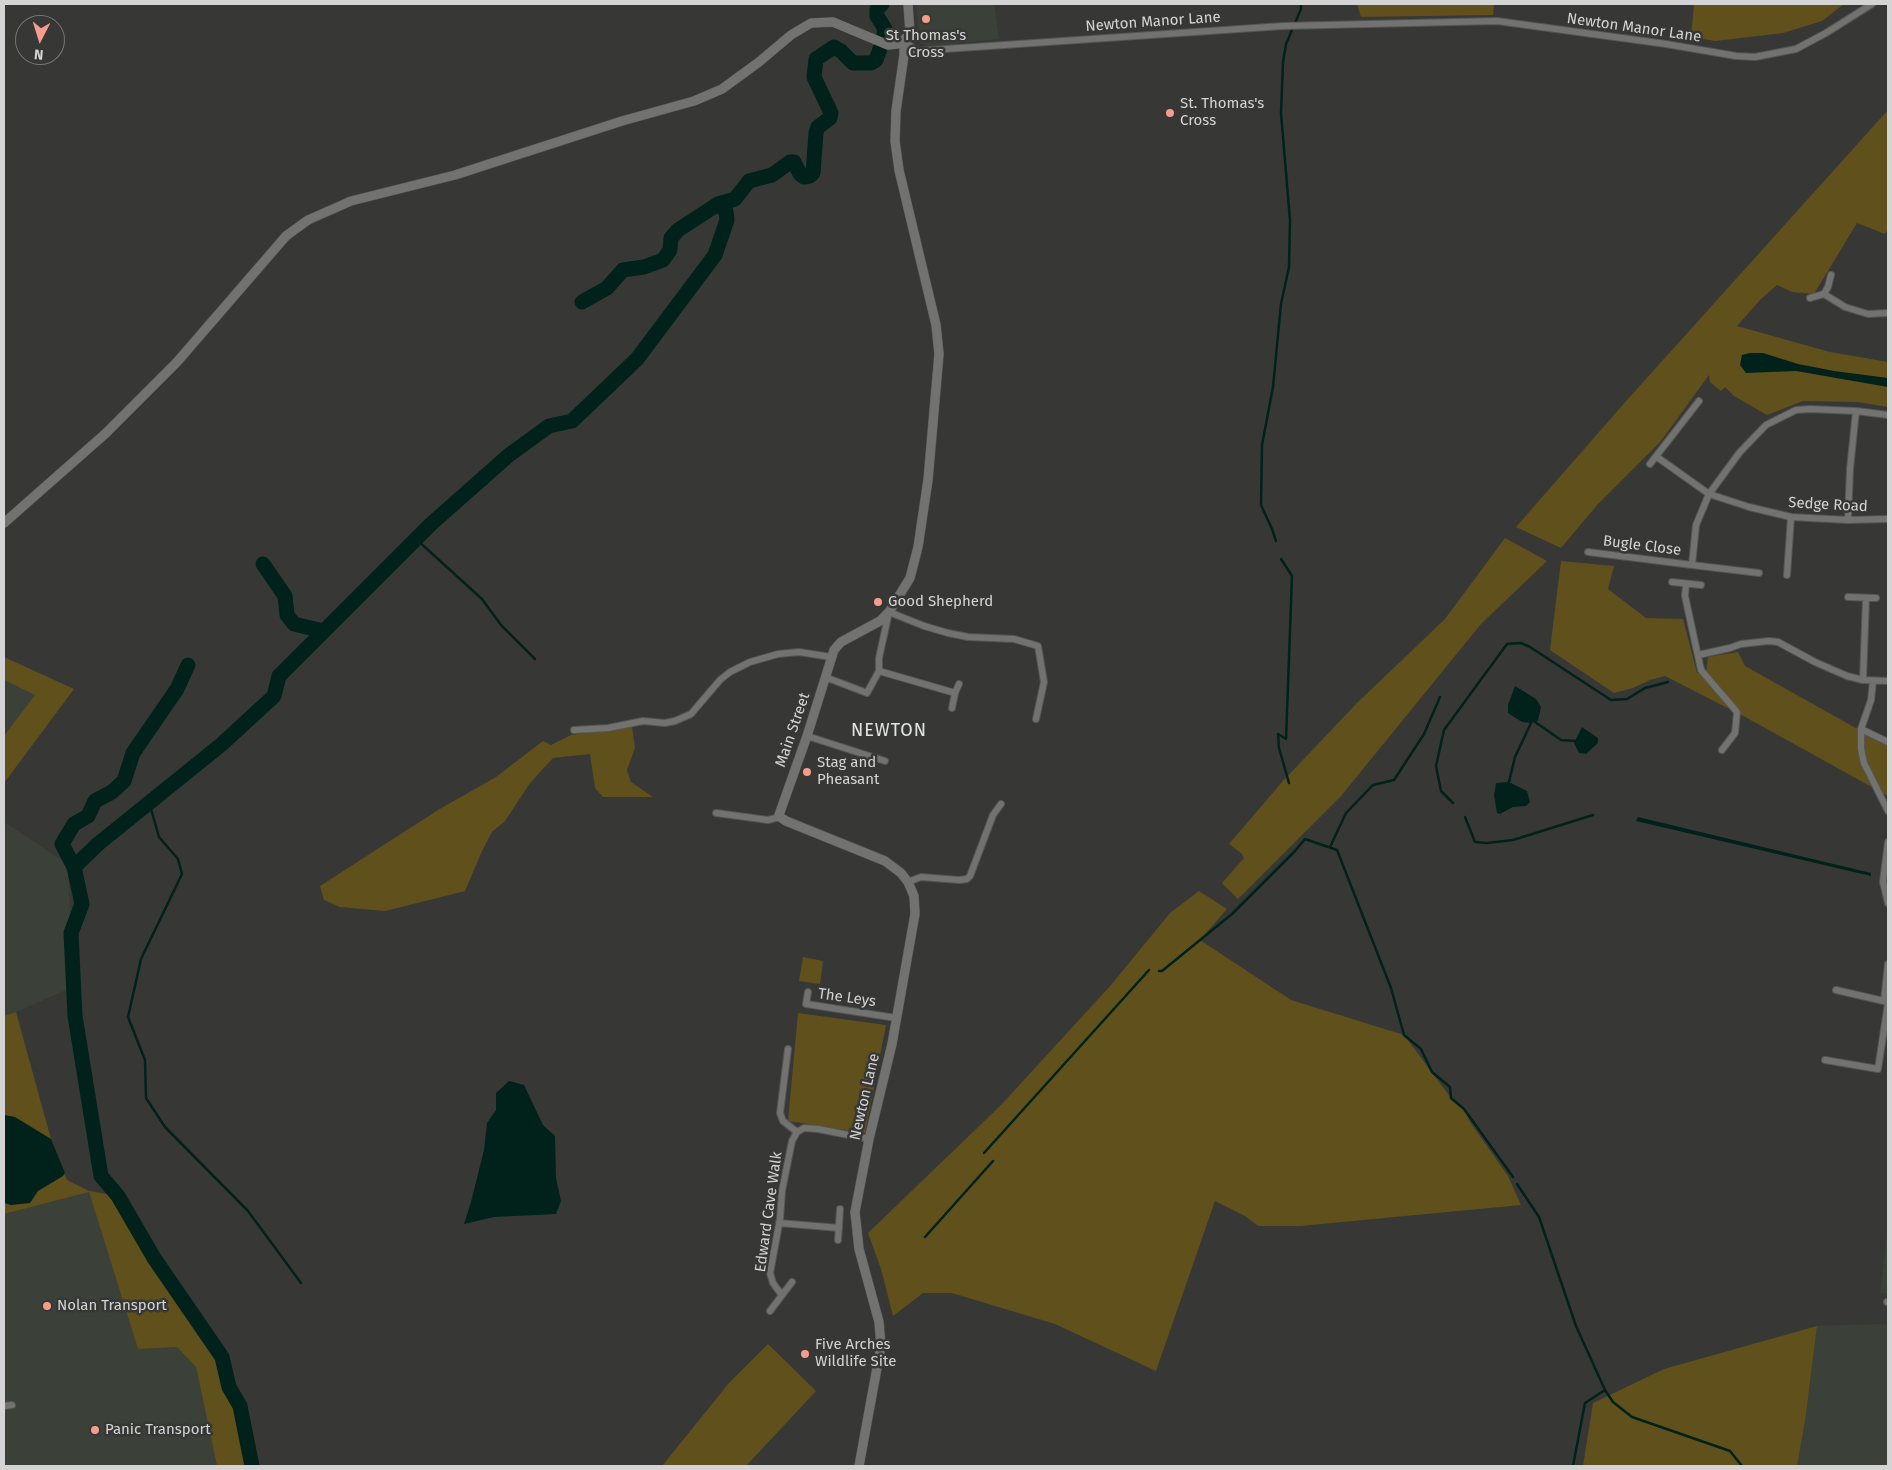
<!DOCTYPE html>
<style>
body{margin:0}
#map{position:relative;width:1892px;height:1470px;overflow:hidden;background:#373836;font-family:"Fira Sans",sans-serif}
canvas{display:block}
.frame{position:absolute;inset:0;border:5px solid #d3d4d3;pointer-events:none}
.north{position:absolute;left:15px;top:15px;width:50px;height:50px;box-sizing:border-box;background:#373836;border:1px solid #757675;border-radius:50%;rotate:185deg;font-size:14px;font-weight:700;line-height:20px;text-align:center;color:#d3d4d3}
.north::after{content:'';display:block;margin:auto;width:18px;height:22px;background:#f59d8d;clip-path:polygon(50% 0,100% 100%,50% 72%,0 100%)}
</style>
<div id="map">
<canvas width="1892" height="1470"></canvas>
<div class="frame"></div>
<div class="north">N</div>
</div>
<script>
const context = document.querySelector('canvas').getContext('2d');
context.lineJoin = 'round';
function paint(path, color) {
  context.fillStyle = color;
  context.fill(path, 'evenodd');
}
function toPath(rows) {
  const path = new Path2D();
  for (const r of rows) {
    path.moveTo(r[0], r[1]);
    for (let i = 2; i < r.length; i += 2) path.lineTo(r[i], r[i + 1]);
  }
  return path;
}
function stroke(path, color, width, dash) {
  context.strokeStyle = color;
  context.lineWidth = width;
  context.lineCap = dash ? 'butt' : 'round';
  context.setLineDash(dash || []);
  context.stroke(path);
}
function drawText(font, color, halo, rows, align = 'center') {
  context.font = font + ' "Fira Sans",sans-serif';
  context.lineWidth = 5;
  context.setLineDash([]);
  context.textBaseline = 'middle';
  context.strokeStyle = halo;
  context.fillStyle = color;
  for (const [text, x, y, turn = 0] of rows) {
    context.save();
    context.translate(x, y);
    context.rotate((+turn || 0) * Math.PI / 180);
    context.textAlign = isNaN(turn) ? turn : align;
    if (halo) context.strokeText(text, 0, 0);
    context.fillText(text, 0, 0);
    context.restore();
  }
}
paint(toPath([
 [916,4,994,4,999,39,928,46,920,43],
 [4,657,74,689,4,783],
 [4,822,68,864,73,987,16,1012,4,1016],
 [89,1191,138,1349,177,1347,196,1367,217,1466,4,1466,4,1214],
 [1888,1226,1888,1294,1880,1293],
 [1881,1324,1888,1325,1888,1466,1797,1466,1805,1422,1817,1326]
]), '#3b4038');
paint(toPath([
 [1357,4,1494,4,1493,15,1361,17],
 [1694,4,1844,4,1822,21,1783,33,1715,41,1691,37],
 [1888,110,1888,229,1885,234,1857,223,1814,294,1792,292,1777,285,1761,299,1737,326,1830,352,1888,362,1888,407,1857,402,1803,401,1767,415,1734,396,1725,387,1721,391,1710,382,1709,375,1661,441,1598,504,1561,548,1516,527,1627,400],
 [1505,538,1547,561,1481,624,1341,796,1238,899,1222,883,1244,858,1242,854,1229,844,1282,782,1357,703,1445,619],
 [1561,561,1614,566,1608,589,1646,618,1683,619,1697,673,1706,674,1708,657,1738,652,1745,666,1888,746,1888,796,1747,718,1665,676,1650,680,1633,688,1614,693,1550,650],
 [4,657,74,689,4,783,4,736,35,695,4,680],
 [632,727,635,748,627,770,631,782,653,797,603,797,595,788,590,754,553,758,530,783,505,821,492,832,482,851,465,891,385,911,340,907,324,900,320,886,438,810,496,777,543,741,551,745,571,735],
 [1199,891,1227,909,1200,940,1291,1000,1404,1035,1451,1098,1464,1109,1470,1122,1508,1176,1521,1205,1300,1226,1258,1226,1245,1216,1215,1201,1156,1371,1055,1324,952,1293,923,1293,893,1316,881,1269,868,1233,1001,1105,1111,985,1170,913],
 [803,957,823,961,820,984,799,981],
 [16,1012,51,1139,67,1180,89,1191,118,1196,154,1258,222,1357,229,1387,240,1406,250,1466,217,1466,196,1367,177,1347,138,1349,89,1192,4,1214,4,1016],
 [798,1013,886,1025,865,1133,788,1121],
 [1817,1326,1805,1422,1797,1466,1583,1466,1593,1403,1664,1369],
 [768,1344,816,1391,746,1466,662,1466,729,1383]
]), '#5f501c');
paint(toPath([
 [1750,353,1763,353,1798,364,1834,371,1888,378,1888,387,1796,371,1746,373,1740,365,1742,355],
 [1515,686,1536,699,1541,707,1538,721,1531,723,1522,722,1508,713,1508,705],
 [1582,727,1598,738,1598,743,1586,754,1579,753,1574,743],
 [1509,782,1527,791,1530,802,1526,806,1513,807,1500,814,1497,813,1494,795,1496,783],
 [1638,817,1871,873,1871,876,1636,821],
 [509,1081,524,1085,543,1125,555,1136,556,1178,561,1201,556,1214,494,1217,464,1224,471,1202,484,1150,487,1123,496,1110,496,1093],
 [4,1115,15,1117,51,1139,65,1173,63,1176,38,1191,30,1203,11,1205,4,1203]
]), '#00221b');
stroke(toPath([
 [416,539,482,599,501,625,535,659],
 [1276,541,1272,529,1261,505,1262,445,1273,387,1281,304,1289,267,1290,220,1281,113,1283,62,1286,44,1301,9,1301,4],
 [1281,559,1292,576,1286,739,1278,734,1279,748,1289,783],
 [1535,722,1561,740,1576,741],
 [1509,782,1515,757,1531,723],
 [149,802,159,837,178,859,182,874,141,959,128,1017,145,1060,146,1098,165,1127,248,1211,301,1283],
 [1453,803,1441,791,1436,766,1444,730,1507,644,1521,643,1530,647,1611,700,1627,699,1645,688,1668,682],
 [1465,817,1475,842,1487,843,1513,840,1593,815],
 [1330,847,1346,813,1373,785,1394,780,1424,734,1440,697],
 [1159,971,1162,971,1232,914,1295,851,1305,839,1337,850,1391,988,1404,1035,1421,1049,1432,1072,1450,1087,1451,1098,1464,1109,1513,1177],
 [984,1153,1149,970],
 [1517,1184,1539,1217,1576,1326,1605,1390,1613,1402,1632,1417,1730,1451,1742,1466],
 [925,1237,993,1161],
 [1573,1466,1585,1403,1605,1390]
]), '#00221b', 2.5);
stroke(toPath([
 [882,4,877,9,877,16,885,29,884,34],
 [582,302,607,288,623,270,644,267,663,260,670,250,671,238,678,230,718,204],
 [263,564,285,596,287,615,294,624,323,631],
 [74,867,62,844,74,824,88,816,95,801,112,792,124,781,133,753,177,689,188,665],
 [252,1466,240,1406,229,1387,222,1357,154,1258,118,1196,101,1176,75,1016,71,933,82,904,74,867,98,844,222,744,274,696,279,676,431,524,509,455,549,426,572,421,637,359,715,255,727,220,726,211,718,204,735,199,749,181,772,175,790,162,794,162,800,174,804,177,810,176,813,173,816,133,818,127,830,118,831,113,814,77,816,59,834,47,841,51,853,63,871,63,876,60,880,49]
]), '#00221b', 15);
const street = toPath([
 [904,40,916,51,1283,26,1497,21,1666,44,1736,56,1755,57,1796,49,1826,33,1872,4],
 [1824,294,1845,307,1868,314,1888,313],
 [1810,298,1824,294,1828,287,1831,275],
 [1657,457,1709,494,1749,507,1791,517,1848,520,1888,519],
 [1650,464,1699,401],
 [1848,520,1850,469,1856,411],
 [1588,552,1692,565,1696,525,1709,494,1740,452,1766,425,1796,410,1810,409,1856,411,1888,415],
 [1692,565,1759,573],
 [1787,575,1791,517],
 [1672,582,1701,585],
 [1686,584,1685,596,1701,670,1737,712,1735,733,1722,750],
 [1848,597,1876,598],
 [1698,655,1730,648,1741,644,1769,641,1778,642,1815,662,1847,676,1863,680,1888,681],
 [879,671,955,693],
 [825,677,867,693,879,671,879,658,889,612,924,626,948,633,968,637,1014,639,1038,646,1044,682,1036,719],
 [1863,680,1866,598],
 [1873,681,1871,700,1861,729,1861,749,1864,763,1888,811],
 [952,708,955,693,959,684],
 [1861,729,1888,742],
 [574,730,608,728,643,721,665,723,675,721,691,714,720,680,730,672,750,662,778,654,799,652,831,657],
 [807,736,885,761],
 [716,813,768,820,780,817],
 [1888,842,1883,882,1888,903],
 [908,882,921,877,959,880,967,879,970,876,993,815,1001,804],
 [1836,990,1888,1002],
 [808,992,806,1004,896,1018],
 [1884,1001,1888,964],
 [788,1049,780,1113,783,1121,797,1132],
 [1825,1060,1878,1069,1888,1003],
 [797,1132,804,1128,818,1129,869,1139],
 [779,1223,839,1228],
 [838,1240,840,1209],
 [781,1294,773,1283,770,1273,780,1219,782,1191,792,1141,797,1132],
 [1887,1302,1888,1302],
 [770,1311,792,1282],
 [4,1406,12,1405]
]);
const secondary = toPath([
 [4,523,105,434,177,362,286,236,308,220,351,201,455,175,622,121,694,101,722,89,759,62,791,35,811,23,833,22,888,45,897,44,904,40,910,33,908,4],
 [859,1466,881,1346,879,1322,859,1249,855,1212,869,1139,892,1044,915,914,914,896,908,882,901,873,885,861,786,821,780,817,779,815,807,736,834,650,841,642,880,621,889,612,910,578,918,547,928,480,939,354,936,325,899,170,895,141,896,111,904,55,904,40]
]);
stroke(street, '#545654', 8);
stroke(secondary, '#545654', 10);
stroke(street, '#727371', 6);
stroke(secondary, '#727371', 9);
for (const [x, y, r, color] of [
 [926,19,5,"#f59d8d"],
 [1170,113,5,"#f59d8d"],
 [878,602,5,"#f59d8d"],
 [807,772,5,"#f59d8d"],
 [47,1306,5,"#f59d8d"],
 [805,1354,5,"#f59d8d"],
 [95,1430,5,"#f59d8d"]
]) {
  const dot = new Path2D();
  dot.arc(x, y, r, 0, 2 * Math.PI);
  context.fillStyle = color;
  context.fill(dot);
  stroke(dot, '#373836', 2);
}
drawText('15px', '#d3d4d3', '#373836', [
 ["Newton Manor Lane",1153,22,-4],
 ["Newton Manor Lane",1634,28,8],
 ["Sedge Road",1828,505,3],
 ["Bugle Close",1642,546,7],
 ["Main Street",793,730,-71],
 ["The Leys",847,998,8],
 ["Newton Lane",865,1097,-77],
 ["Edward Cave Walk",769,1212,-82]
]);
drawText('15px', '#d3d4d3', '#373836', [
 ["St Thomas's",926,36,"center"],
 ["Cross",926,53,"center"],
 ["St. Thomas's",1180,104],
 ["Cross",1180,121],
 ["Good Shepherd",888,602],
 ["Stag and",817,763],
 ["Pheasant",817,780],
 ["Nolan Transport",57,1306],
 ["Five Arches",815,1345],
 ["Wildlife Site",815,1362],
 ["Panic Transport",105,1430]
], 'left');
context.letterSpacing = '1px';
drawText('18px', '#e3e5e2', '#373836', [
 ["NEWTON",889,731]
]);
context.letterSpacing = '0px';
</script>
